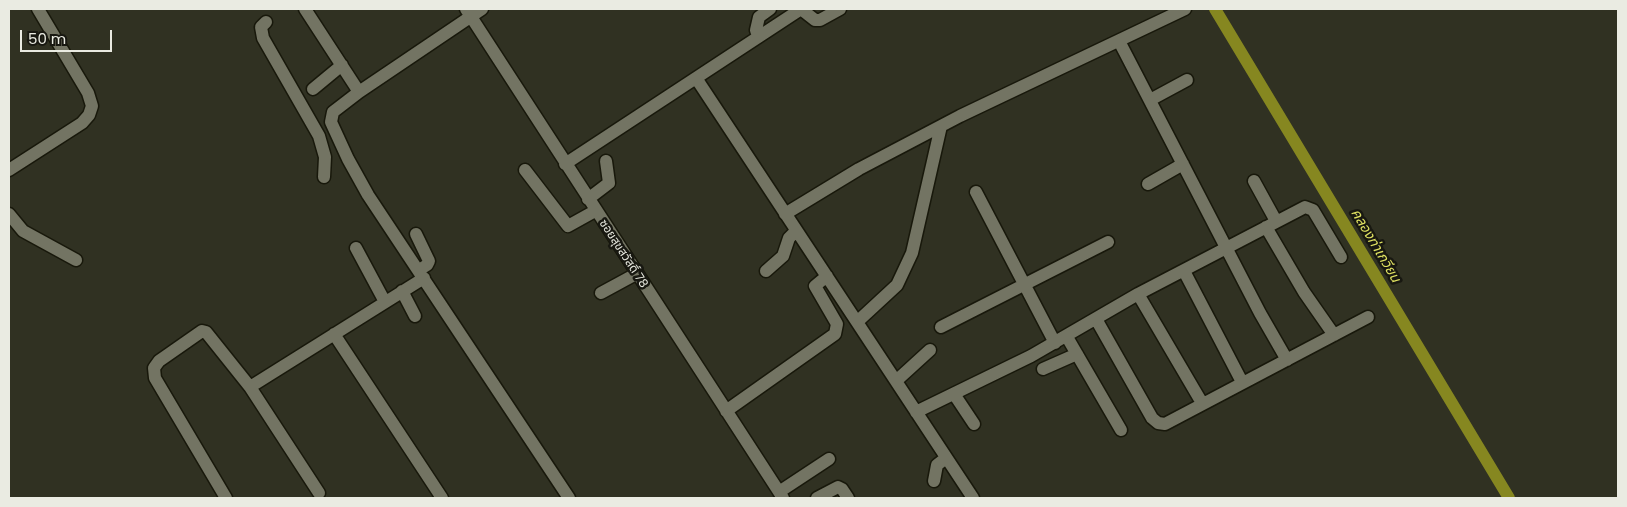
<!DOCTYPE html>
<meta charset="utf-8">
<style>
body{margin:0}
#map{position:relative;width:1627px;height:507px;overflow:hidden;background:#303122;font-family:Poppins,sans-serif}
canvas{display:block}
.frame{position:absolute;inset:0;border:10px solid #eaebe2;pointer-events:none}
.scale{position:absolute;left:20px;top:30px;width:92px;height:22px;box-sizing:border-box;border:2px solid #eaebe2;border-top:0;padding-left:6px;font-size:15px;line-height:18px;white-space:nowrap;color:#eaebe2;-webkit-text-stroke:4px #181811;paint-order:stroke}
</style>
<div id="map">
<canvas width="1627" height="507"></canvas>
<div class="frame"></div>
<div class="scale">50 m</div>
</div>
<script>
const context = document.querySelector('canvas').getContext('2d');
context.lineJoin = 'round';
function toPath(rows) {
  const path = new Path2D();
  for (const r of rows) {
    path.moveTo(r[0], r[1]);
    for (let i = 2; i < r.length; i += 2) path.lineTo(r[i], r[i + 1]);
  }
  return path;
}
function stroke(path, color, width, dash) {
  context.strokeStyle = color;
  context.lineWidth = width;
  context.lineCap = dash ? 'butt' : 'round';
  context.setLineDash(dash || []);
  context.stroke(path);
}
function drawText(font, color, halo, rows, align = 'center') {
  context.font = font + ' Poppins,"Noto Sans Thai",sans-serif';
  context.lineWidth = 5;
  context.setLineDash([]);
  context.textBaseline = 'middle';
  context.strokeStyle = halo;
  context.fillStyle = color;
  for (const [text, x, y, turn = 0] of rows) {
    context.save();
    context.translate(x, y);
    context.rotate((+turn || 0) * Math.PI / 180);
    context.textAlign = isNaN(turn) ? turn : align;
    if (halo) context.strokeText(text, 0, 0);
    context.fillText(text, 0, 0);
    context.restore();
  }
}
stroke(toPath([
 [1215,9,1509,498]
]), '#868720', 12);
const minor = toPath([
 [305,9,359,92],
 [466,9,783,498],
 [482,9,359,92,333,112,331,122,348,159,368,195,569,498],
 [801,9,815,20,820,20,840,9],
 [266,22,261,27,263,38,319,136,325,157,324,177],
 [758,36,756,30,759,17,770,9],
 [1119,41,1260,313,1287,360],
 [696,78,973,498],
 [313,89,342,65],
 [1150,100,1187,80],
 [565,164,801,9],
 [9,170,82,123,89,115,92,106,88,93,38,9],
 [525,170,568,226,595,211],
 [1254,181,1276,221],
 [1148,184,1183,164],
 [976,192,1055,343],
 [588,199,609,183,606,161],
 [9,214,23,231,76,260],
 [785,214,859,169,960,116,1185,9],
 [1266,227,1304,292,1334,335],
 [416,234,429,261,427,265,419,270],
 [356,248,385,302],
 [766,271,783,256,789,238,796,231],
 [1184,271,1242,382],
 [402,291,415,316],
 [601,293,636,274],
 [1138,294,1202,403],
 [1096,319,1152,418,1158,423,1165,424,1368,317],
 [857,322,897,285,912,253,941,126],
 [941,327,1108,242],
 [334,334,442,498],
 [1067,337,1121,430],
 [1043,369,1077,354],
 [896,381,930,350],
 [250,387,424,278],
 [954,394,974,424],
 [726,411,835,334,837,324,815,286,827,276],
 [916,412,1031,356,1138,294,1305,207,1313,210,1341,257],
 [934,481,937,465,946,458],
 [779,492,829,459],
 [226,498,155,378,154,368,159,361,202,331,206,332,250,387,319,493],
 [817,498,838,487,842,489,848,498]
]);
stroke(minor, '#18180b', 15);
stroke(minor, '#737463', 12);
drawText('12px', '#eaebe2', '#181811', [
 ["ซอยสุขสวัสดิ์ 78",623,254,57]
]);
drawText('italic 14px', '#e0e262', '#181811', [
 ["คลองท่าเกวียน",1375,246,59]
]);
</script>
